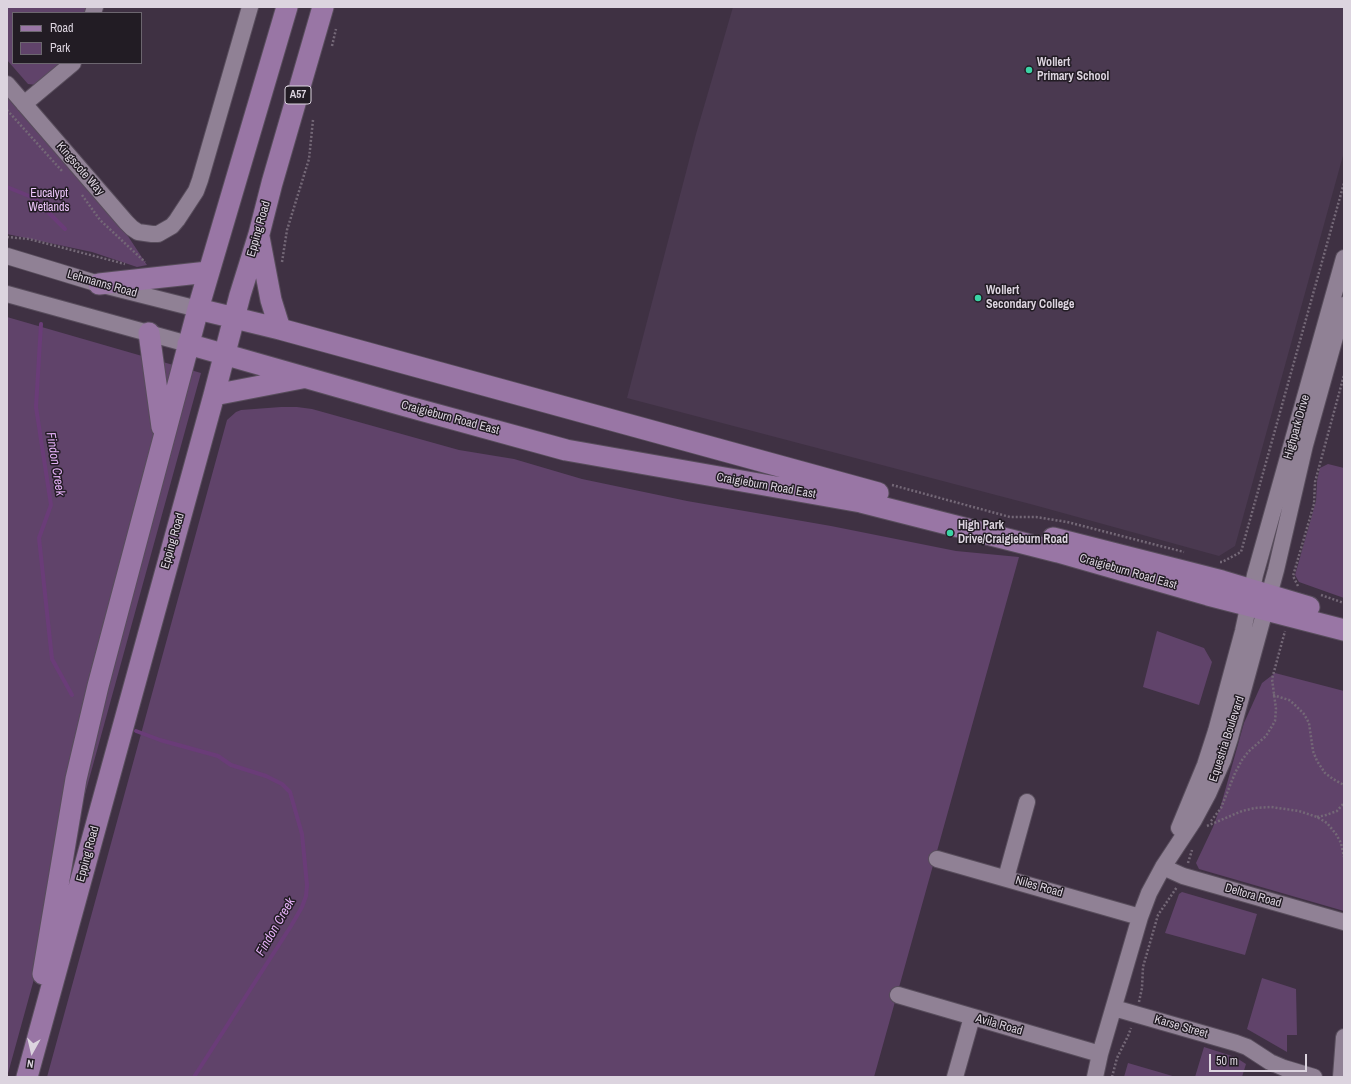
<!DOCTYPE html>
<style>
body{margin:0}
#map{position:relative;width:1351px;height:1084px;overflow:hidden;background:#3f3143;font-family:"Archivo Narrow",sans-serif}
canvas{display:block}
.frame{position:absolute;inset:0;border:8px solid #dcd4df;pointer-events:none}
.legend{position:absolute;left:12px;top:12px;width:130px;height:52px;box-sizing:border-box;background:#221c24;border:1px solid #6c666f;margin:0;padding:5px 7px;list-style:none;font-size:12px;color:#dcd4df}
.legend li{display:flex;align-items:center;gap:8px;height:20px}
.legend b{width:20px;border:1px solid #6c666f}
.north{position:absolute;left:12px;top:1032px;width:40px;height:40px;-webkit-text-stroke:3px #221c24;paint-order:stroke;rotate:188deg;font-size:11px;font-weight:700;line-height:16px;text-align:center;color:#dcd4df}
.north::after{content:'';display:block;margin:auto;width:14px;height:18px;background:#dcd4df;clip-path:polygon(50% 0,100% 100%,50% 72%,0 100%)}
.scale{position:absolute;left:1209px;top:1054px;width:98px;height:18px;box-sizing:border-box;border:2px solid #dcd4df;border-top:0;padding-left:5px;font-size:12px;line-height:14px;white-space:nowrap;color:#dcd4df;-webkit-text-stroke:3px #221c24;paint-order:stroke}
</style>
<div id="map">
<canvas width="1351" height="1084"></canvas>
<div class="frame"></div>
<ul class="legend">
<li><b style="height:5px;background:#9976a5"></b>Road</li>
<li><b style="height:11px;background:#60436a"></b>Park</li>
</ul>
<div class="north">N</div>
<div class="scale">50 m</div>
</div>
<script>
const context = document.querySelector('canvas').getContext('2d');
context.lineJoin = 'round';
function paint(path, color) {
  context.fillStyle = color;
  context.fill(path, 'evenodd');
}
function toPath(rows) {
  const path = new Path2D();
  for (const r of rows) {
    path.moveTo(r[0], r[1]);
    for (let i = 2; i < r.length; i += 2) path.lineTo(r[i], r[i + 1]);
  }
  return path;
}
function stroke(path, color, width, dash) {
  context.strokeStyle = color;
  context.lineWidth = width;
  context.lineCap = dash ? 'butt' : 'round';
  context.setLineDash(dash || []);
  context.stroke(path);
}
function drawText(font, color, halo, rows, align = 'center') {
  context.font = font + ' "Archivo Narrow",sans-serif';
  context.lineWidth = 3;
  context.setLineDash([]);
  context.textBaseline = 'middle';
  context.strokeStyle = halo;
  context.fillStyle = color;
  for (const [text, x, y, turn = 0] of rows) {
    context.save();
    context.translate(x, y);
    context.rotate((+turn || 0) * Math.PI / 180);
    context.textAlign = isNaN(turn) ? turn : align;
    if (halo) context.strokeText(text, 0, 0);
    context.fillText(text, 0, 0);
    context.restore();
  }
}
paint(toPath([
 [733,7,1344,7,1344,152,1235,546,1219,556,1034,505,627,398,696,134]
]), '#4a3950');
paint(toPath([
 [7,7,86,7,85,13,13,13,13,63,61,63,36,85,28,84,7,60],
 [7,86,120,224,147,265,137,267,92,252,7,234],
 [7,317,201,373,7,1077],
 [281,407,297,407,312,409,459,450,514,459,582,479,687,501,831,526,956,551,1019,557,874,1077,47,1077,227,420,236,412,241,410],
 [1328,464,1344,468,1344,598,1299,582,1295,575,1316,501,1317,481,1320,468],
 [1157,631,1204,648,1212,662,1199,705,1143,687],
 [1275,673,1344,691,1344,911,1199,869,1196,863,1213,827,1221,805,1244,723,1262,683],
 [1182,892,1257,914,1245,955,1165,933,1179,894],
 [1262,978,1296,989,1297,1035,1287,1035,1287,1052,1247,1029],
 [1204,1047,1235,1057,1246,1064,1242,1077,1195,1077],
 [1128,1063,1176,1077,1124,1077]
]), '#60436a');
stroke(toPath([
 [7,187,34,198,65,229],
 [41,324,36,407,51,505,39,538,52,659,72,695],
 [136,731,160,740,218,756,231,765,266,776,282,784,290,792,302,834,307,885,306,896,302,907,291,926,194,1077]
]), '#6a3c78', 4);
const minor = toPath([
 [93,13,95,7],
 [7,84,126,222,132,228,138,232,152,234,158,234,172,226,177,220,196,191,200,180,250,7],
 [24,104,73,63],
 [7,256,99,284,198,309],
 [7,294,188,344],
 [1179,828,1205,765,1216,731,1243,631,1255,575,1344,258],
 [937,859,1140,917],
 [1163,867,1183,876,1344,922],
 [1006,878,1027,802],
 [898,995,1100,1054],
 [1114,1008,1236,1043,1247,1047,1270,1062,1284,1068,1314,1077],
 [955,1077,972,1017],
 [1095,1077,1100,1054,1140,917,1149,893,1163,867,1194,820,1208,794,1223,760,1230,738,1276,570,1305,445,1344,305],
 [1341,1077,1344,1037]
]);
const major = toPath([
 [259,237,271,300,280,329],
 [99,284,208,272],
 [198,309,280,329,878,493],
 [149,333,162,427],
 [188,344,402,405,566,450,861,502,1058,552,1208,595,1344,630],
 [214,395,302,378],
 [1053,538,1222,581,1309,607],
 [43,974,76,779,98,686,198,309,287,7],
 [27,1077,214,395,240,295,259,234,272,183,323,7]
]);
stroke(minor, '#584d5c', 18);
stroke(major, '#584d5c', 23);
stroke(toPath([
 [332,46,336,29],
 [7,110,62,171],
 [82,195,100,220,145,262],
 [7,237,29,239,125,264],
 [282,262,287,230,309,159,313,120],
 [892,485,1010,517,1036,517,1067,522,1184,552],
 [1220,562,1222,562,1241,552,1344,183],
 [1298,586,1293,576,1314,504,1315,482,1344,375],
 [1321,595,1344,603],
 [1273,695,1289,700,1294,704,1304,714,1309,723,1313,751,1317,761,1325,773,1333,779,1344,785],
 [1317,817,1326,815,1337,811,1344,803],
 [1211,821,1221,808,1235,773,1242,760,1248,752,1266,736,1275,721,1276,709,1272,679,1285,631],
 [1207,826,1242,811,1255,808,1271,807,1299,811,1317,817,1327,823,1336,834,1341,843,1344,857],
 [1188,863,1192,850],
 [1139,1002,1142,988,1143,967,1158,915,1177,887],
 [1112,1077,1117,1058,1128,1036,1131,1028]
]), '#746877', 2.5, [2, 2]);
stroke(minor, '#908195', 16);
stroke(major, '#9976a5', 21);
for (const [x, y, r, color] of [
 [1029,70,4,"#3ad4a5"],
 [978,298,4,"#3ad4a5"],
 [950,533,4,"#3ad4a5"]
]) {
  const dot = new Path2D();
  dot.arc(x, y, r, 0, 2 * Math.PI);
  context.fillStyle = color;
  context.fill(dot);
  stroke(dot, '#221c24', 1.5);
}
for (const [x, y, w] of [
 [298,95,26]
]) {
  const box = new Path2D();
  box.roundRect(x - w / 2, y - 9, w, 18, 3);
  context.fillStyle = '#221c24';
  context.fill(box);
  stroke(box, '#dcd4df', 1);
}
drawText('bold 11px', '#dcd4df', null, [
 ["A57",298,95]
]);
drawText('bold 12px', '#dcd4df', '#221c24', [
 ["Wollert",1037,63],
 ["Primary School",1037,77],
 ["Wollert",986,291],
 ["Secondary College",986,305],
 ["High Park",958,526],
 ["Drive/Craigieburn Road",958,540]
], 'left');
drawText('12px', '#dcd4df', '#221c24', [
 ["Kingscote Way",80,169,49],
 ["Epping Road",259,229,-74],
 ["Lehmanns Road",102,284,16],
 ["Craigieburn Road East",450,418,15],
 ["Highpark Drive",1297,427,-74],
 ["Craigieburn Road East",766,486,10],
 ["Epping Road",173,541,-74],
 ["Craigieburn Road East",1128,572,16],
 ["Equestria Boulevard",1227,739,-72],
 ["Epping Road",88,854,-75],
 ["Niles Road",1039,887,16],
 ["Deltora Road",1253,896,16],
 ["Avila Road",999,1025,16],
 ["Karse Street",1181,1027,16]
]);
drawText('12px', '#edc6fa', '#221c24', [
 ["Eucalypt",49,194],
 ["Wetlands",49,208]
]);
drawText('italic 13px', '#e4b0f6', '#221c24', [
 ["Findon Creek",55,464,81],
 ["Findon Creek",276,927,-60]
]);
</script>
